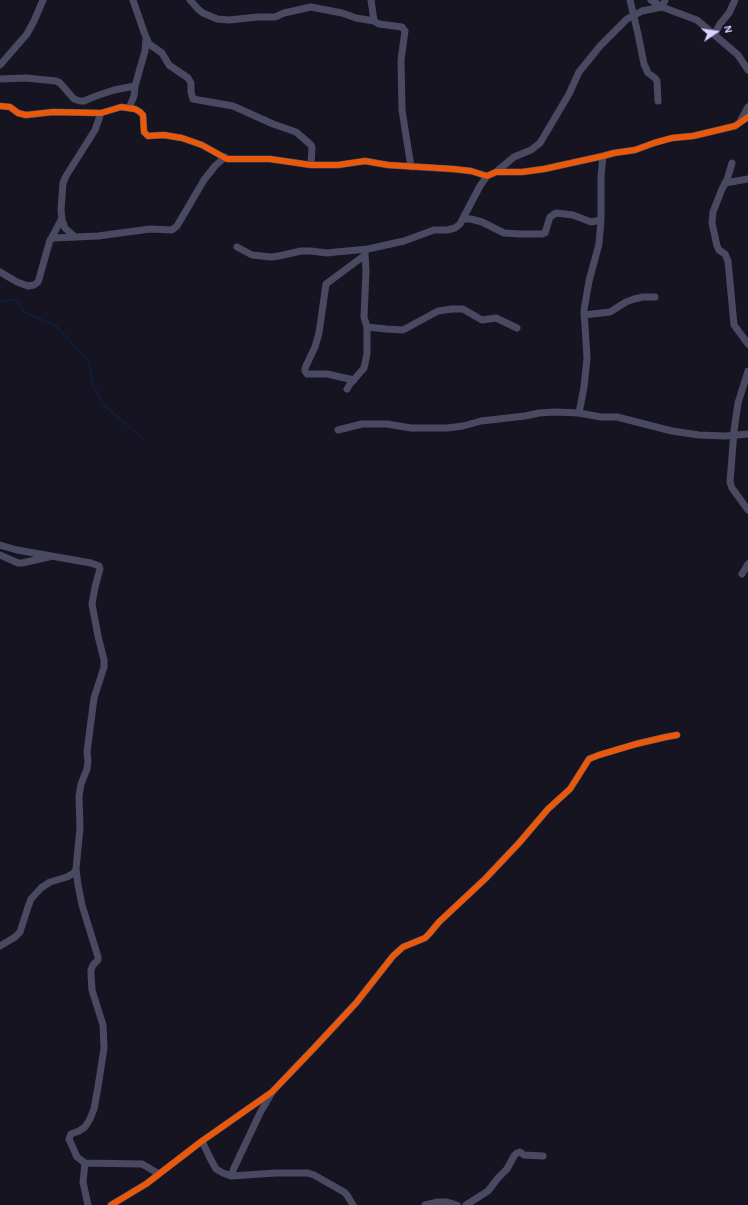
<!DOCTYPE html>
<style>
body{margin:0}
#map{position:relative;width:748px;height:1205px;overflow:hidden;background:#161421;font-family:"Alegreya Sans",sans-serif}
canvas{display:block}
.north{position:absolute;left:696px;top:12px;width:40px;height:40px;-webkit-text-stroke:3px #130f26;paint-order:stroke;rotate:77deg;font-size:11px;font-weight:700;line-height:16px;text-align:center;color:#d9d4ff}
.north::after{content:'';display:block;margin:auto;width:14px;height:18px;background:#d9d4ff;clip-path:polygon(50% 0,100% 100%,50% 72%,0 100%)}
</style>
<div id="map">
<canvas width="748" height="1205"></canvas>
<div class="north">N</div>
</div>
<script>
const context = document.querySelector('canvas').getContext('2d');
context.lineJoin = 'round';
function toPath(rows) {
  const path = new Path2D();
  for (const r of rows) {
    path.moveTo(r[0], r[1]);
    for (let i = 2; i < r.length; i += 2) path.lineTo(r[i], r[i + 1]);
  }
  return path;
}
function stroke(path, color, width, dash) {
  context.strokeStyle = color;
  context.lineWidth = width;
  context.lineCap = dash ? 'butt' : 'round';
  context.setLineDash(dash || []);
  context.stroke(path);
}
stroke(toPath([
 [0,302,16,299,24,312,56,326,88,360,93,385,104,405,121,420,143,438]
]), '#0d2144', 1.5);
stroke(toPath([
 [133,0,144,32,149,44,162,53,169,65,188,78,191,83,191,92,193,99,233,106,273,124,296,132,310,144,312,147,311,165],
 [190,0,198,9,203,13,217,19,229,20,258,17,275,17,284,13,311,7,342,13,356,18,374,21,379,24,402,27,405,31,401,60,402,110,411,167],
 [371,0,374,21],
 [630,0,638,34,644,64,648,73,655,78,657,81,658,101],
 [651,0,662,7,697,20,738,55,748,70],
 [714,35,720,24,729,13,735,0],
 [0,65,27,34,34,21,43,0],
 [0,79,26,78,56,81,60,83,74,99,80,101,84,101,96,96,114,90,135,86],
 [0,106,10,107,18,113,26,115,53,112,101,113,121,107,135,109,140,112,143,115,144,132,148,136,164,135,182,138,202,145,227,159,270,159,311,165,338,165,365,161,388,165,453,169,471,171,487,176,496,172,522,172,544,169,603,156,614,153,635,150,654,143,672,138,693,136,735,126,748,117],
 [129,108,134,96,135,86,145,51,146,40],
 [741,120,748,107],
 [732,163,727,180,722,189,713,212,712,223,717,246,719,250,725,254,728,261,734,325,748,344],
 [496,172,514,157,531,150,540,143,569,94,579,72,600,46,627,19,642,11,662,7,665,0],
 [725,183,748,179],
 [463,219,471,219,482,222,504,233,520,234,542,234,545,233,550,217,556,213,573,215,591,222,601,220],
 [75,237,65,228,62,220,61,210,63,183,66,176,95,130,101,113],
 [51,239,62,218],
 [237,247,252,255,271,257,279,256,301,251,311,251,327,253,336,252,368,249,404,241,434,230,447,230,455,228,460,224,480,186,487,176],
 [0,272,17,282,28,286,34,285,38,282,39,279,50,240,53,238,98,236,150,229,172,230,177,226,204,180,215,166,225,157],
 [584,315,610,312,626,302,634,299,643,297,655,297],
 [367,327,386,329,403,330,438,311,452,309,463,309,482,320,496,318,517,328],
 [748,371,738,403,734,431,730,482,732,488,748,510],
 [354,380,327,374,307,374,305,371,305,368,315,347,319,333,326,284,365,255],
 [347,389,350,384,364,368,367,354,367,327,364,317,366,271,365,253],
 [579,413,584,387,587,358,584,310,589,281,599,244,601,220,601,176,603,156],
 [338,430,362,424,387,424,411,428,447,428,463,426,481,421,525,416,539,413,555,412,579,413,601,417,617,417,672,431,699,435,725,436,748,434],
 [0,545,17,550,91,563,99,566,100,569,95,587,92,604,98,636,104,660,104,667,94,698,87,752,88,761,87,769,81,784,79,796,80,828,76,869,74,873,67,877,50,882,41,888,31,899,28,907,20,932,15,937,0,946],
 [0,555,18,563,22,563,49,557],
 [742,574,748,564],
 [76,869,78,885,82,905,98,957,98,960,93,965,91,970,91,975,92,990,103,1025,104,1048,98,1087,94,1109,90,1119,85,1127,79,1131,71,1134,69,1139,77,1157,85,1163,142,1164,159,1174],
 [202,1141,209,1156,216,1169,223,1173,231,1176,276,1173,308,1173,314,1175,344,1192,347,1195,353,1205],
 [85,1163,83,1182,88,1205],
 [231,1176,234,1168,260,1113,271,1094],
 [111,1205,146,1184,202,1141,272,1092,315,1047,356,1003,393,956,403,947,425,938,429,934,439,922,485,879,519,843,548,809,570,789,589,759,599,755,636,744,666,737,677,735],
 [425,1205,438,1202,447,1202,457,1205],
 [466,1205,488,1191,498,1178,507,1169,514,1156,517,1153,520,1152,524,1155,543,1156]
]), '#4a4962', 7);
stroke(toPath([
 [0,106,10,107,18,113,26,115,53,112,101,113,121,107,135,109,140,112,143,115,144,132,148,136,164,135,182,138,202,145,227,159,270,159,311,165,338,165,365,161,388,165,453,169,471,171,487,176,496,172,522,172,544,169,603,156,614,153,635,150,654,143,672,138,693,136,735,126,748,117],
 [111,1205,146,1184,202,1141,272,1092,315,1047,356,1003,393,956,403,947,425,938,429,934,439,922,485,879,519,843,548,809,570,789,589,759,599,755,636,744,666,737,677,735]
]), '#e8590c', 6);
</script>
